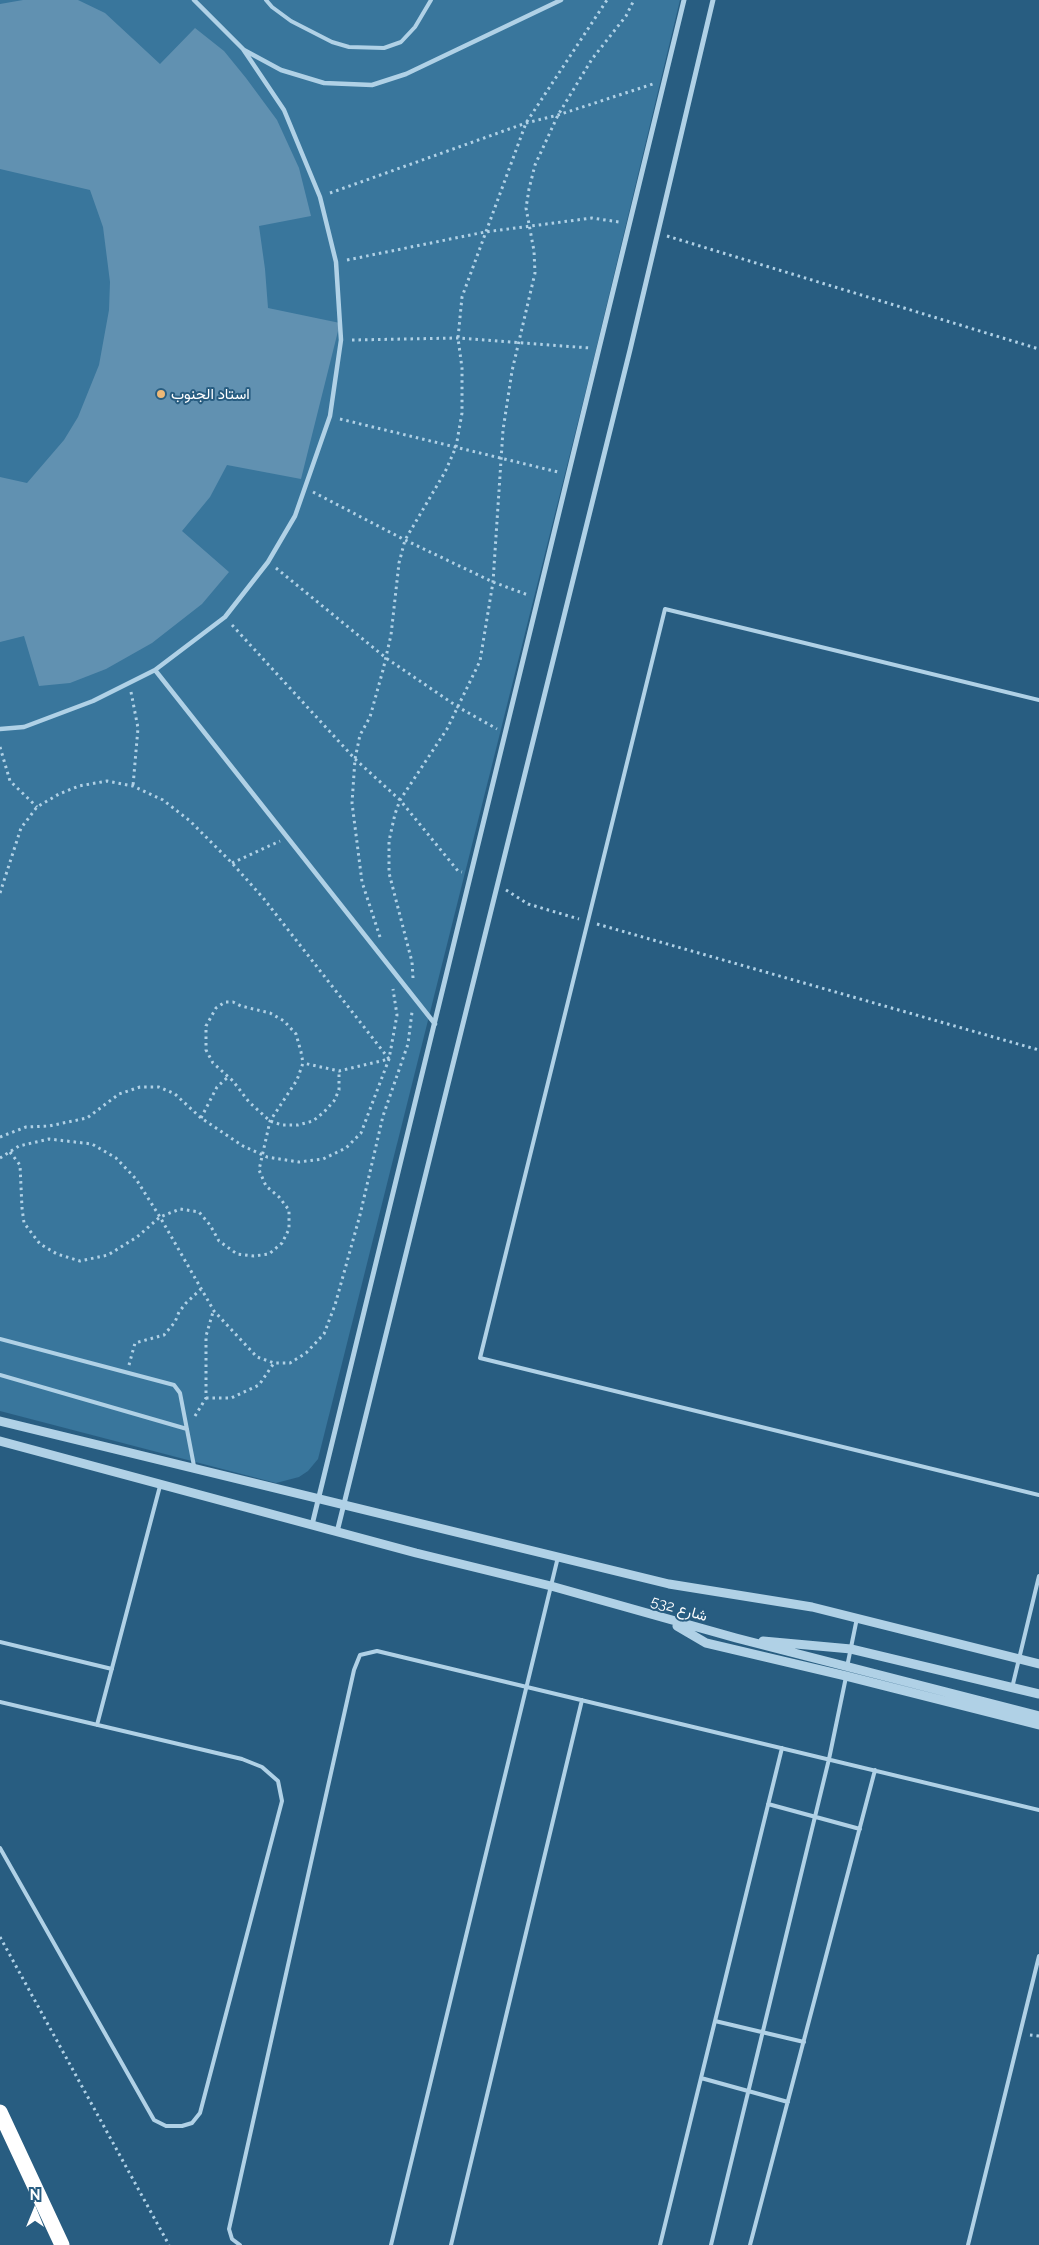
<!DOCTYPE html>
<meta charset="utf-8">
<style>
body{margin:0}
#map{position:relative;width:1039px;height:2245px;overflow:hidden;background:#285d81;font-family:Raleway,sans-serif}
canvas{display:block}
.north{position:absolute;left:10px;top:2185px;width:50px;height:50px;-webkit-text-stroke:4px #285d81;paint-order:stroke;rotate:0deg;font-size:14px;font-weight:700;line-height:20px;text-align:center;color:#fff}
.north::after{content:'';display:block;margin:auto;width:18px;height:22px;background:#fff;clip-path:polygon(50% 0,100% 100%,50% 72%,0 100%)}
</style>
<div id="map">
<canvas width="1039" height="2245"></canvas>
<div class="north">N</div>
</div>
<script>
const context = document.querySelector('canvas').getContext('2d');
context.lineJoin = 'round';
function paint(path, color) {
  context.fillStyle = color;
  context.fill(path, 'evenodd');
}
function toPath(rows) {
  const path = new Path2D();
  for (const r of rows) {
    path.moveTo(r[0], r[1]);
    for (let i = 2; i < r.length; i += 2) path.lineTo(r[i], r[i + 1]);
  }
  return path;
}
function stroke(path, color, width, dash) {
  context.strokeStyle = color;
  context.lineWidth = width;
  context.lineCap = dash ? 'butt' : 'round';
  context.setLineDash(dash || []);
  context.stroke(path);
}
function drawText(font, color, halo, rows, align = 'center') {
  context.font = font + ' Raleway,Vazirmatn,sans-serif';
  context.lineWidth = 4;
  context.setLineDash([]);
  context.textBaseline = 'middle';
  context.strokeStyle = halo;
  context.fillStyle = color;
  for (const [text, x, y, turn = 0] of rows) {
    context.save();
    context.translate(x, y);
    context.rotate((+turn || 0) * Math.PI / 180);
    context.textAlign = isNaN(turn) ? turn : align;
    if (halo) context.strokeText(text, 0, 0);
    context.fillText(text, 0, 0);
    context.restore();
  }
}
paint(toPath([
 [0,0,680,0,591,370,318,1459,308,1471,299,1477,276,1483,0,1411]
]), '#39769c');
paint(toPath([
 [23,0,78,0,105,13,160,64,195,28,224,51,246,78,277,120,299,168,311,216,259,226,265,269,268,308,340,323,301,479,227,465,210,497,182,531,229,572,202,604,152,643,106,669,70,683,39,686,24,636,0,642,0,477,27,483,64,440,78,417,99,365,109,310,110,282,103,227,90,190,0,169,0,4]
]), '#6191b1');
stroke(toPath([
 [330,193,526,123,558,115,653,84],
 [667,236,1039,349],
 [347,260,485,232,531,226,592,218,619,222],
 [352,340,458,338,590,348],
 [340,419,558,472],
 [313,492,405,540,493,582,528,595],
 [276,568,386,658,458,707,497,729],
 [232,625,355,759,400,800,458,871,462,872],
 [131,692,138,728,133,786],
 [0,747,10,781,37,807],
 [232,863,280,841],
 [506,890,528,904,579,919],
 [0,893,21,828,37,807,59,794,79,786,107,781,133,786,163,800,190,821,232,863,264,899,389,1059,339,1071,303,1063],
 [597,924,1039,1050],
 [380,937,362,882,352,803,355,759,360,735,370,717,383,670,391,635,399,563,405,540,445,472,456,447,462,413,462,368,458,338,462,297,526,123,607,0],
 [413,978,412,962,389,873,389,841,395,814,400,800,447,729,480,661,493,582,503,430,512,371,535,273,534,251,526,208,529,189,535,165,558,115,592,59,626,16,634,0],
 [201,1118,217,1087,228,1077],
 [0,1137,26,1127,49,1126,87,1118,119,1094,140,1087,159,1087,175,1094,201,1118,243,1146,267,1157,299,1162,323,1159,346,1148,361,1133,389,1059,397,1015,393,989],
 [10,1152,20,1165,22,1208,24,1223,40,1244,57,1254,80,1261,108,1255,137,1237,160,1217,180,1209,199,1212,210,1225,219,1241,237,1254,254,1256,269,1254,282,1243,289,1229,289,1210,279,1197,266,1186,259,1170,270,1121,297,1080,303,1063,301,1052,296,1034,284,1021,270,1013,241,1006,233,1002,225,1002,216,1008,206,1026,206,1050,213,1063,233,1081,249,1102,270,1121,282,1125,298,1125,313,1121,324,1112,334,1101,339,1090,339,1071],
 [0,1158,19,1146,49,1139,92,1144,116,1158,136,1179,160,1217,214,1311,257,1357,274,1363,290,1363,306,1353,324,1334,335,1305,360,1215,383,1116,408,1044,412,1012],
 [129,1365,135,1343,164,1335,175,1322,179,1312,186,1303,201,1289],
 [206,1398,231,1398,259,1385,274,1363],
 [195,1416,206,1398,206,1336,213,1312],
 [0,1937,169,2245],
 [1030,2035,1039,2036]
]), '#b0d1e6', 3, [2.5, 4]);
stroke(toPath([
 [266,0,272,7,291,21,332,42,349,47,384,48,401,42,415,27,431,0],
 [1039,700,665,609,480,1358,1039,1495],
 [0,1339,174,1385,180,1393,194,1466],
 [0,1375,187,1429],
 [0,1642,112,1669],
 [847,1667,857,1618],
 [1012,1688,1039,1576],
 [0,1702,242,1759,262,1767,278,1781,282,1801,200,2113,192,2123,182,2126,166,2126,154,2120,0,1848],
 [97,1725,160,1486],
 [768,1804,860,1829],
 [715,2021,804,2042],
 [701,2078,788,2102],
 [240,2245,232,2239,229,2229,354,1670,360,1655,377,1651,1039,1810],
 [391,2245,558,1557],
 [451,2245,582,1700],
 [660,2245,782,1748],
 [711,2245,829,1759,846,1677],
 [750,2245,875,1770],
 [968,2245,1039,1956]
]), '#b0d1e6', 4);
stroke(toPath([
 [244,50,281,70,324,83,372,85,406,74,561,0],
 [155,670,435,1024],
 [0,729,24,727,93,701,155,670,225,617,268,562,295,516,330,416,341,340,336,262,320,197,284,110,243,49,194,0]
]), '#b0d1e6', 4.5);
stroke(toPath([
 [312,1525,684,0],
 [337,1532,630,350,713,0]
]), '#b0d1e6', 5);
stroke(toPath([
 [0,1421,669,1584,812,1607,1039,1664],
 [0,1441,416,1553,551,1586,736,1638,1039,1716],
 [677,1626,706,1643,846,1676,1039,1725],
 [763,1641,851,1649,1039,1694]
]), '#b0d1e6', 9);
stroke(toPath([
 [0,2112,62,2245]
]), '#fff', 15);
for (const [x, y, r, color] of [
 [161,394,5,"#edb877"]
]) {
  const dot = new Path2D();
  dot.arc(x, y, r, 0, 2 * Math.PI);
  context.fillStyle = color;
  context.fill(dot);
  stroke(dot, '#285d81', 2);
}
drawText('15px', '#fff', '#285d81', [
 ["استاد الجنوب",171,394]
], 'left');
drawText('15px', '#fff', '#285d81', [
 ["شارع 532",679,1609,16]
]);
</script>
